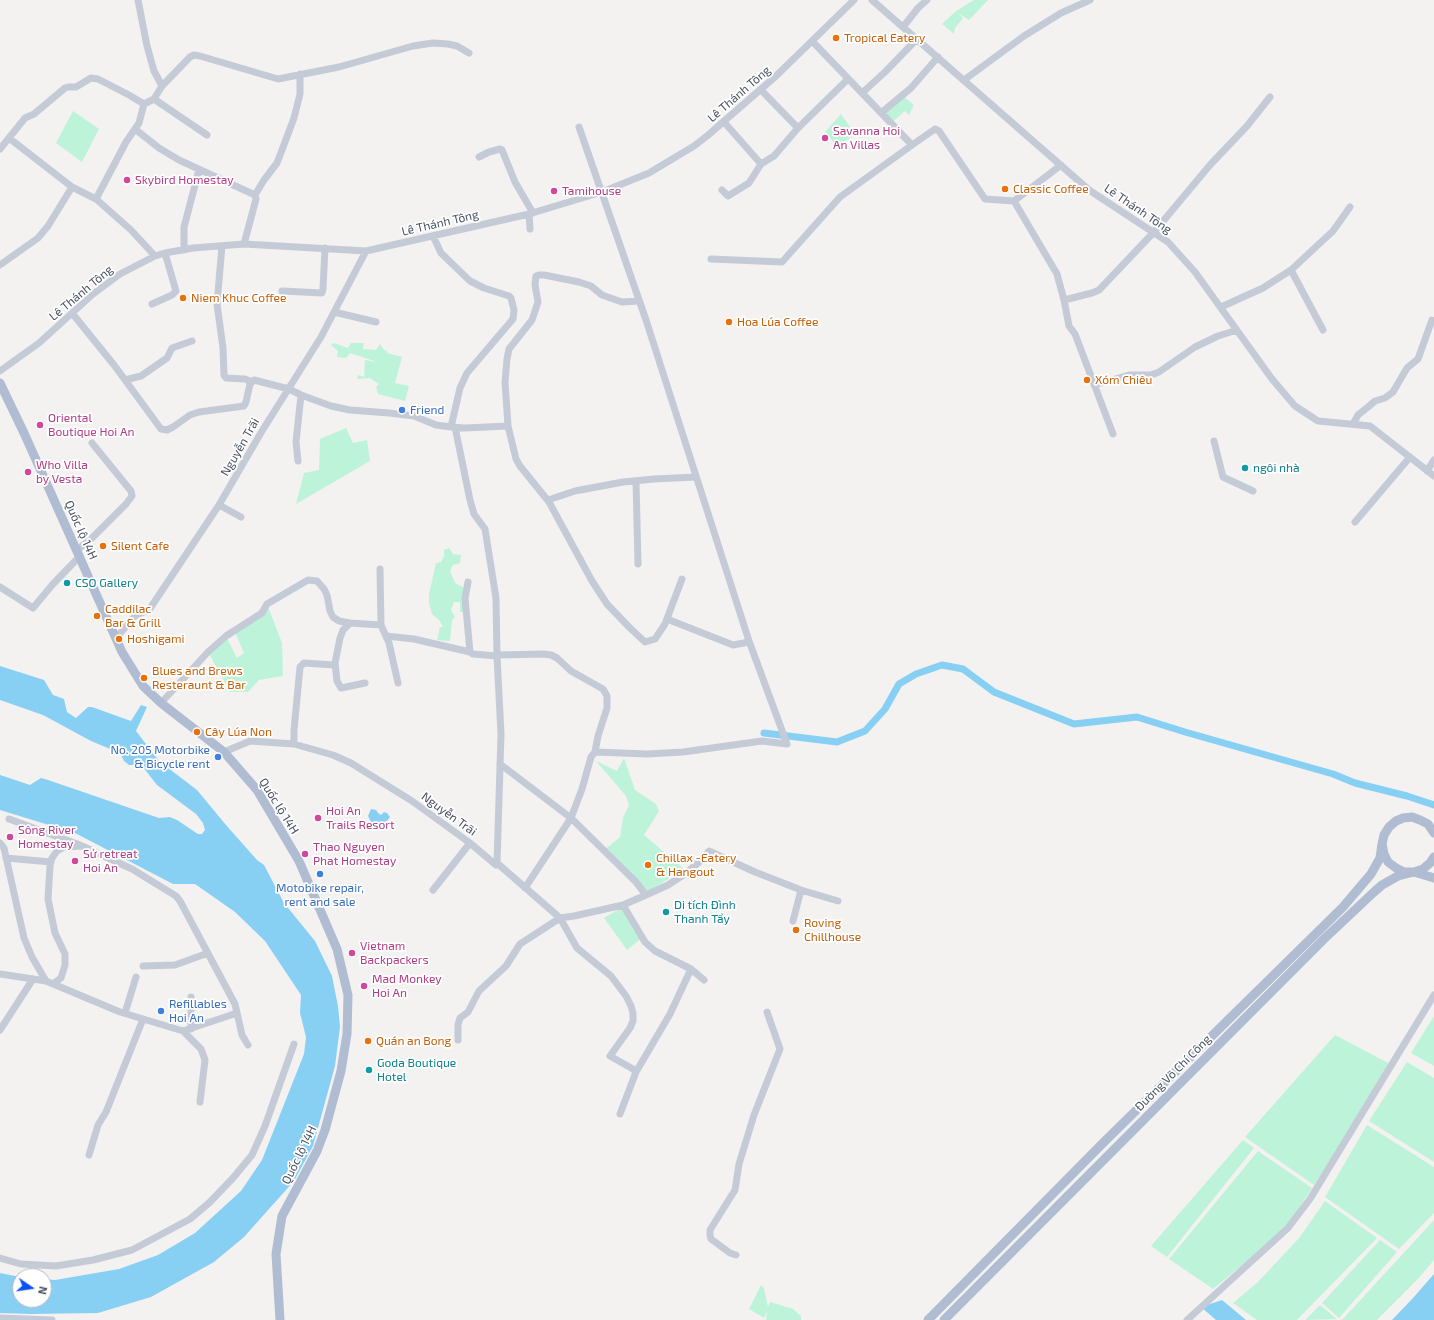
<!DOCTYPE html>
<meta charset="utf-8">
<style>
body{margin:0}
#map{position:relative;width:1434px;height:1320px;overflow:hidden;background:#f4f1f1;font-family:"Exo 2",sans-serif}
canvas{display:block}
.north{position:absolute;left:12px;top:1268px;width:40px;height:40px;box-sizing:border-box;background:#fff;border:1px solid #b5b9c0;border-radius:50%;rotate:103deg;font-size:11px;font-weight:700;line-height:16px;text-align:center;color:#475161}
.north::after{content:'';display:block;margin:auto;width:14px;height:18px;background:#0953f6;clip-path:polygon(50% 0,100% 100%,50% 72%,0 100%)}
</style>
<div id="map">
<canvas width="1434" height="1320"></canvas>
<div class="north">N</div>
</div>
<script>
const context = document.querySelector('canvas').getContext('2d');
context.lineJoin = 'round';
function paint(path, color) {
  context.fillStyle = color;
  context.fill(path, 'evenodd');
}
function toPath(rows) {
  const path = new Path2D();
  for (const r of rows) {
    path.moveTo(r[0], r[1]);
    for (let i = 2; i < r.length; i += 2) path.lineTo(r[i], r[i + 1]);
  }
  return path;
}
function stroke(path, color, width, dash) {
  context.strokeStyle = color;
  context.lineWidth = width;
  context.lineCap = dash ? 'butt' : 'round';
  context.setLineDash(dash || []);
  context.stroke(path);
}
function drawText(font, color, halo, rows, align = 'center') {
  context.font = font + ' "Exo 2",sans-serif';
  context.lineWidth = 3.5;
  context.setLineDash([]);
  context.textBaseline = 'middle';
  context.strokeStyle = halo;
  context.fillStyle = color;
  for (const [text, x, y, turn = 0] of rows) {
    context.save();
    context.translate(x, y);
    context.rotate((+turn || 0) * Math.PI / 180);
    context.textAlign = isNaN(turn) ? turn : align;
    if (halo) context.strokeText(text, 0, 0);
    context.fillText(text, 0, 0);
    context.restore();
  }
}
paint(toPath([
 [974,0,988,0,969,20,958,13,963,18,955,28,954,34,942,24,956,11],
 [903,96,914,105,909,115,905,111,891,123,880,111],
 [73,111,99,129,82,162,56,143],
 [841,114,855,134,842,144,835,144,825,132],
 [334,343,348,348,351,343,364,343,363,349,376,350,380,344,384,350,387,351,387,353,402,357,395,383,409,386,405,401,378,394,376,387,379,384,370,378,357,379,358,375,364,377,365,360,377,362,350,353,346,358,337,357,338,351,331,345],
 [346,428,353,443,367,440,370,461,296,504,304,473,319,470,320,439],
 [449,548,453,554,461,555,460,563,453,565,450,571,455,583,466,589,467,612,460,612,460,602,454,602,451,610,455,617,452,620,450,641,437,640,440,627,443,627,439,620,432,614,429,603,429,594,436,563,441,562,444,556,444,550],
 [267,604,282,643,283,676,259,680,248,692,230,692,208,652,226,636,237,658,244,653,234,630],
 [624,758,635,790,656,804,659,811,644,835,684,869,646,893,603,851,620,837,623,818,629,805,626,796,596,761,617,771],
 [621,908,642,938,627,950,604,918],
 [1434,1016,1434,1066,1411,1053],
 [1335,1035,1392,1065,1314,1185,1245,1137],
 [1407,1062,1434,1078,1434,1162,1369,1121],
 [1367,1125,1434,1167,1434,1213,1399,1249,1325,1197],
 [1243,1140,1254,1148,1167,1257,1151,1246],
 [1258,1151,1312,1188,1285,1230,1213,1289,1169,1259],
 [1325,1201,1377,1238,1297,1320,1257,1320,1233,1303,1258,1282,1300,1237],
 [1434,1220,1434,1260,1418,1279,1377,1320,1342,1320],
 [1380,1240,1397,1252,1339,1318,1322,1303],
 [761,1285,764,1289,768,1307,770,1302,793,1309,801,1316,801,1320,766,1320,767,1311,764,1318,749,1309],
 [1320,1305,1337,1319,1305,1320]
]), '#bdf4d9');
paint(toPath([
 [0,666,44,680,53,695,64,699,67,712,76,718,88,707,92,707,131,721,141,705,147,707,136,731,159,761,197,790,226,825,257,860,264,865,284,903,315,941,332,976,338,1006,340,1027,335,1066,313,1146,294,1181,244,1237,214,1262,151,1297,98,1313,31,1314,0,1313,0,1273,20,1277,20,1300,44,1300,44,1279,55,1280,119,1269,158,1255,195,1233,241,1191,262,1160,304,1054,306,1037,300,1013,301,995,265,941,235,912,195,884,173,884,75,833,0,810,0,775,30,785,41,778,45,779,159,818,170,817,177,820,198,834,202,834,205,830,203,823,196,814,157,785,139,762,137,762,133,765,129,765,124,761,120,753,91,741,43,715,0,700],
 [371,809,376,810,378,813,381,815,384,812,387,813,390,817,387,821,382,824,377,824,371,822,368,816],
 [1434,1274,1434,1320,1392,1320,1413,1298],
 [1222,1300,1246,1320,1216,1320,1201,1307]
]), '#87d0f4');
stroke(toPath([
 [764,733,837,742,865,731,885,709,899,684,916,674,942,665,963,669,994,692,1074,724,1137,717,1185,732,1333,774,1355,783,1407,796,1434,805]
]), '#87d0f4', 7);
stroke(toPath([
 [138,0,147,46,154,71,162,86],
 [872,0,1089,190,1168,242,1195,272,1272,379,1295,406,1318,421,1370,426,1434,476],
 [903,27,918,8,927,0],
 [812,41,912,145,935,129,939,131,985,199,1014,201,1057,274,1064,300,1069,326,1075,334,1113,434],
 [964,80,1024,36,1061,13,1090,0],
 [761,90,798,128],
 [862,93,885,72,917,39],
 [154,99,207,135],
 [881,113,911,88,938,57],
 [724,122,761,164],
 [579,127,646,320,749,641,787,744,762,741,683,752,647,754,595,752],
 [135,129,159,148,179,160,255,195,256,199,244,244],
 [9,138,72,187,96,199,131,230,155,256],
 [0,149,25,118,34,114,65,88,68,87,76,87,91,78,98,79,129,95,144,104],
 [479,157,489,152,500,149,502,150,515,182,533,213],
 [722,190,728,196,749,183,761,164,774,156,798,128,848,79],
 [255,195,264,180,277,163,282,150,294,118,300,94,300,74],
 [96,199,126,142,139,123,144,104,154,99,162,86,190,57,194,55,200,56,278,79,339,67,413,46,433,43,448,44,457,46,469,53],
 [1014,201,1061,165],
 [529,214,530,229],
 [433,236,441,253,470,281,484,288,509,296,511,298,514,310,513,319,467,373,460,388,451,427],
 [222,246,217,304,223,348,224,375,226,378,245,379,252,382],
 [184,250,184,227,199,170],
 [711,259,782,262,840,197,912,145],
 [0,265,38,238,48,226,72,187],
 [1291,270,1323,330],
 [282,291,322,293,323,289,325,248],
 [1064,300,1092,293,1099,290,1154,232,1210,165,1247,126,1270,97],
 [639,301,622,302,602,295,591,286,579,282,544,275,539,275,536,276,535,285,538,302,532,320,509,349,507,359,505,382,508,426,516,459,520,466,549,502,592,581,607,604,629,627,645,642,655,639,665,624,682,579],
 [152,304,172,295,176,291,165,253],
 [1221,307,1263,288,1291,270,1333,231,1350,207],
 [334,312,376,322],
 [72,313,114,365,161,429,167,430,173,427,190,415,199,412,244,406,246,402,250,384,254,380,289,389,301,395,331,406,350,410,389,413,414,416,436,425,451,427,465,428,508,426],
 [0,371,39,343,93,294,120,274,155,256,165,253,193,248,244,244,366,251,529,214,602,192,649,173,694,146,707,136,776,76,854,0],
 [125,380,141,376,167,358,172,348,192,341],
 [1094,385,1129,375,1151,375,1159,372,1195,347,1218,336,1237,330],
 [1353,424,1358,415,1368,407,1375,401,1385,398,1393,392,1407,368,1418,359,1432,320],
 [455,427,470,500,474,514,485,529,496,598,497,656,501,734,497,863],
 [1214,441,1223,477,1253,491],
 [298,461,296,442,301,395],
 [1427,471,1434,460],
 [636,481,638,564],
 [548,500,575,491,623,482,654,479,696,477],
 [219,505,241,517],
 [1355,522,1410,457],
 [77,550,91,539,126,504,132,496,131,491,92,443],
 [380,569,381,625,389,643,398,683],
 [468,582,465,598,470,652],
 [0,587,33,608,53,584,80,556],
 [667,619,728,643,733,645,744,643,749,641],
 [386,636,414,639,470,652,473,654,497,656],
 [116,638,136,615,149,610,219,505,262,431,321,337,366,251],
 [497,655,544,654,551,655,557,658,571,671,603,689,607,696,607,708,598,736,595,752,591,757,582,789,571,818,525,888],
 [335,663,337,681,341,688,365,683],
 [161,703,208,652,226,636,262,613,267,604,308,580,317,581,324,589,327,595,330,611,333,617,339,621,350,623],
 [294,744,294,730,300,667,304,663,334,665,335,663,340,638,343,630,350,623,381,625],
 [224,752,250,741,294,744,333,755,351,763,412,801,470,843,496,865,497,863,560,918,574,916,623,905,646,895,668,885,685,874,704,858,709,851,755,872,801,890,838,901],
 [500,764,571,818,636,882,646,895],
 [9,819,80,845],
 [0,843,4,848,24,938,32,957,46,981],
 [6,858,51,862],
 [433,890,470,843],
 [623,905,645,942,655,951,691,969,704,980],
 [793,921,801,890],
 [143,966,175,965,208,953],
 [0,974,46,981,120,1012,183,1031,201,1049,205,1060,200,1102],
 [54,983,61,978,65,965,65,954,55,933,48,899,50,866,52,858,57,851,64,847,82,846,132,869,176,896,180,901,235,1004,242,1035,248,1045],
 [125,1013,136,977],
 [191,1029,191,997],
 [0,1030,33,979],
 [183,1031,237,1013],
 [458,1040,458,1025,460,1018,468,1012,479,991,506,966,520,944,560,918,577,948,611,976,626,996,631,1006,633,1013,633,1021,630,1028,610,1056,633,1069,636,1072,620,1114],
 [636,1072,670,1014,691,969],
 [89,1155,98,1125,106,1112,143,1019],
 [736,1255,730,1253,711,1239,710,1235,710,1230,735,1190,739,1164,754,1115,780,1049,767,1012],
 [0,1258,21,1264,56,1266,93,1260,132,1250,190,1219,209,1203,233,1178,252,1155,265,1126,294,1044],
 [0,1318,52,1320],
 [1187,1320,1288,1228,1310,1199,1434,995]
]), '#c4cbd7', 7);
stroke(toPath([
 [0,383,24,433,122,652,143,686,161,703,224,752,257,790,299,861,337,949,348,995,347,1034,341,1071,325,1130,317,1151,282,1216,276,1254,280,1320],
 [1434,833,1428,824,1420,820,1412,817,1403,818,1396,821,1389,827,1384,835,1382,844,1384,854,1388,862,1396,868,1404,872,1414,872,1423,869,1430,863,1434,857],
 [928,1320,1103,1143,1343,907,1371,874,1380,858,1382,844],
 [944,1320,1324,939,1374,892,1382,885,1398,876,1414,872,1434,878]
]), '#afbcd2', 9);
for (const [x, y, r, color] of [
 [836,38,4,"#e8710a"],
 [825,138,4,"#d1479c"],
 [127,180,4,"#d1479c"],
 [1005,189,4,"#e8710a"],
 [554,191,4,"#d1479c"],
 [183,298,4,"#e8710a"],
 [729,322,4,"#e8710a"],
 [1087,380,4,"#e8710a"],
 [402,410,4,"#3f7fe0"],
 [40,425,4,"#d1479c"],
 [1245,468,4,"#0f9aa8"],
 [28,472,4,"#d1479c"],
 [103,546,4,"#e8710a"],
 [67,583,4,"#0f9aa8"],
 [97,616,4,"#e8710a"],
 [119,639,4,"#e8710a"],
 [144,678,4,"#e8710a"],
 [197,732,4,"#e8710a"],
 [218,757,4,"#3f7fe0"],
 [318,818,4,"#d1479c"],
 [10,837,4,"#d1479c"],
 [305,854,4,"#d1479c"],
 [75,861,4,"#d1479c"],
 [648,865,4,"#e8710a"],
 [320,874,4,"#3f7fe0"],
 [666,912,4,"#0f9aa8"],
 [796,930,4,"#e8710a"],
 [352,953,4,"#d1479c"],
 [364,986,4,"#d1479c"],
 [161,1011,4,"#3f7fe0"],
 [368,1041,4,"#e8710a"],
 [369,1070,4,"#0f9aa8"]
]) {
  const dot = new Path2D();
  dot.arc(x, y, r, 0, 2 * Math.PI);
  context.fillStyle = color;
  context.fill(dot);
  stroke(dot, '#fff', 1.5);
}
drawText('12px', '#c56008', '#fff', [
 ["Tropical Eatery",844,38],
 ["Classic Coffee",1013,189],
 ["Niem Khuc Coffee",191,298],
 ["Hoa Lúa Coffee",737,322],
 ["Xóm Chiêu",1095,380],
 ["Silent Cafe",111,546],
 ["Caddilac",105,609],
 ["Bar & Grill",105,623],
 ["Hoshigami",127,639],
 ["Blues and Brews",152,671],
 ["Resteraunt & Bar",152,685],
 ["Cây Lúa Non",205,732],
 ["Chillax -Eatery",656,858],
 ["& Hangout",656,872],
 ["Roving",804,923],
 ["Chillhouse",804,937],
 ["Quán an Bong",376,1041]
], 'left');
drawText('12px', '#475161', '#fff', [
 ["Lê Thánh Tông",739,94,-41],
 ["Lê Thánh Tông",1138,209,34],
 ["Lê Thánh Tông",440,223,-13],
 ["Lê Thánh Tông",81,293,-40],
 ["Nguyễn Trãi",240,447,-60],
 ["Quốc lộ 14H",81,530,66],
 ["Quốc lộ 14H",279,806,58],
 ["Nguyễn Trãi",449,814,36],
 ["Đường Võ Chí Công",1173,1073,-45],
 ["Quốc lộ 14H",299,1155,-64]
]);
drawText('12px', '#b23c85', '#fff', [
 ["Savanna Hoi",833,131],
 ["An Villas",833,145],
 ["Skybird Homestay",135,180],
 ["Tamihouse",562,191],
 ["Oriental",48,418],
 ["Boutique Hoi An",48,432],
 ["Who Villa",36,465],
 ["by Vesta",36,479],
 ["Hoi An",326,811],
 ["Trails Resort",326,825],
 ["Sông River",18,830],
 ["Homestay",18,844],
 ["Thao Nguyen",313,847],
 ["Phat Homestay",313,861],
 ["Sử retreat",83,854],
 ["Hoi An",83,868],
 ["Vietnam",360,946],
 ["Backpackers",360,960],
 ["Mad Monkey",372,979],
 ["Hoi An",372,993]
], 'left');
drawText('12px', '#366cbe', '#fff', [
 ["Friend",410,410],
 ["No. 205 Motorbike",210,750,"right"],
 ["& Bicycle rent",210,764,"right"],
 ["Motobike repair,",320,888,"center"],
 ["rent and sale",320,902,"center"],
 ["Refillables",169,1004],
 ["Hoi An",169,1018]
], 'left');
drawText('12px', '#0d838f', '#fff', [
 ["ngôi nhà",1253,468],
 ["CSO Gallery",75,583],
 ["Di tích Đình",674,905],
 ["Thanh Tẩy",674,919],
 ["Goda Boutique",377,1063],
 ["Hotel",377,1077]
], 'left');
</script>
